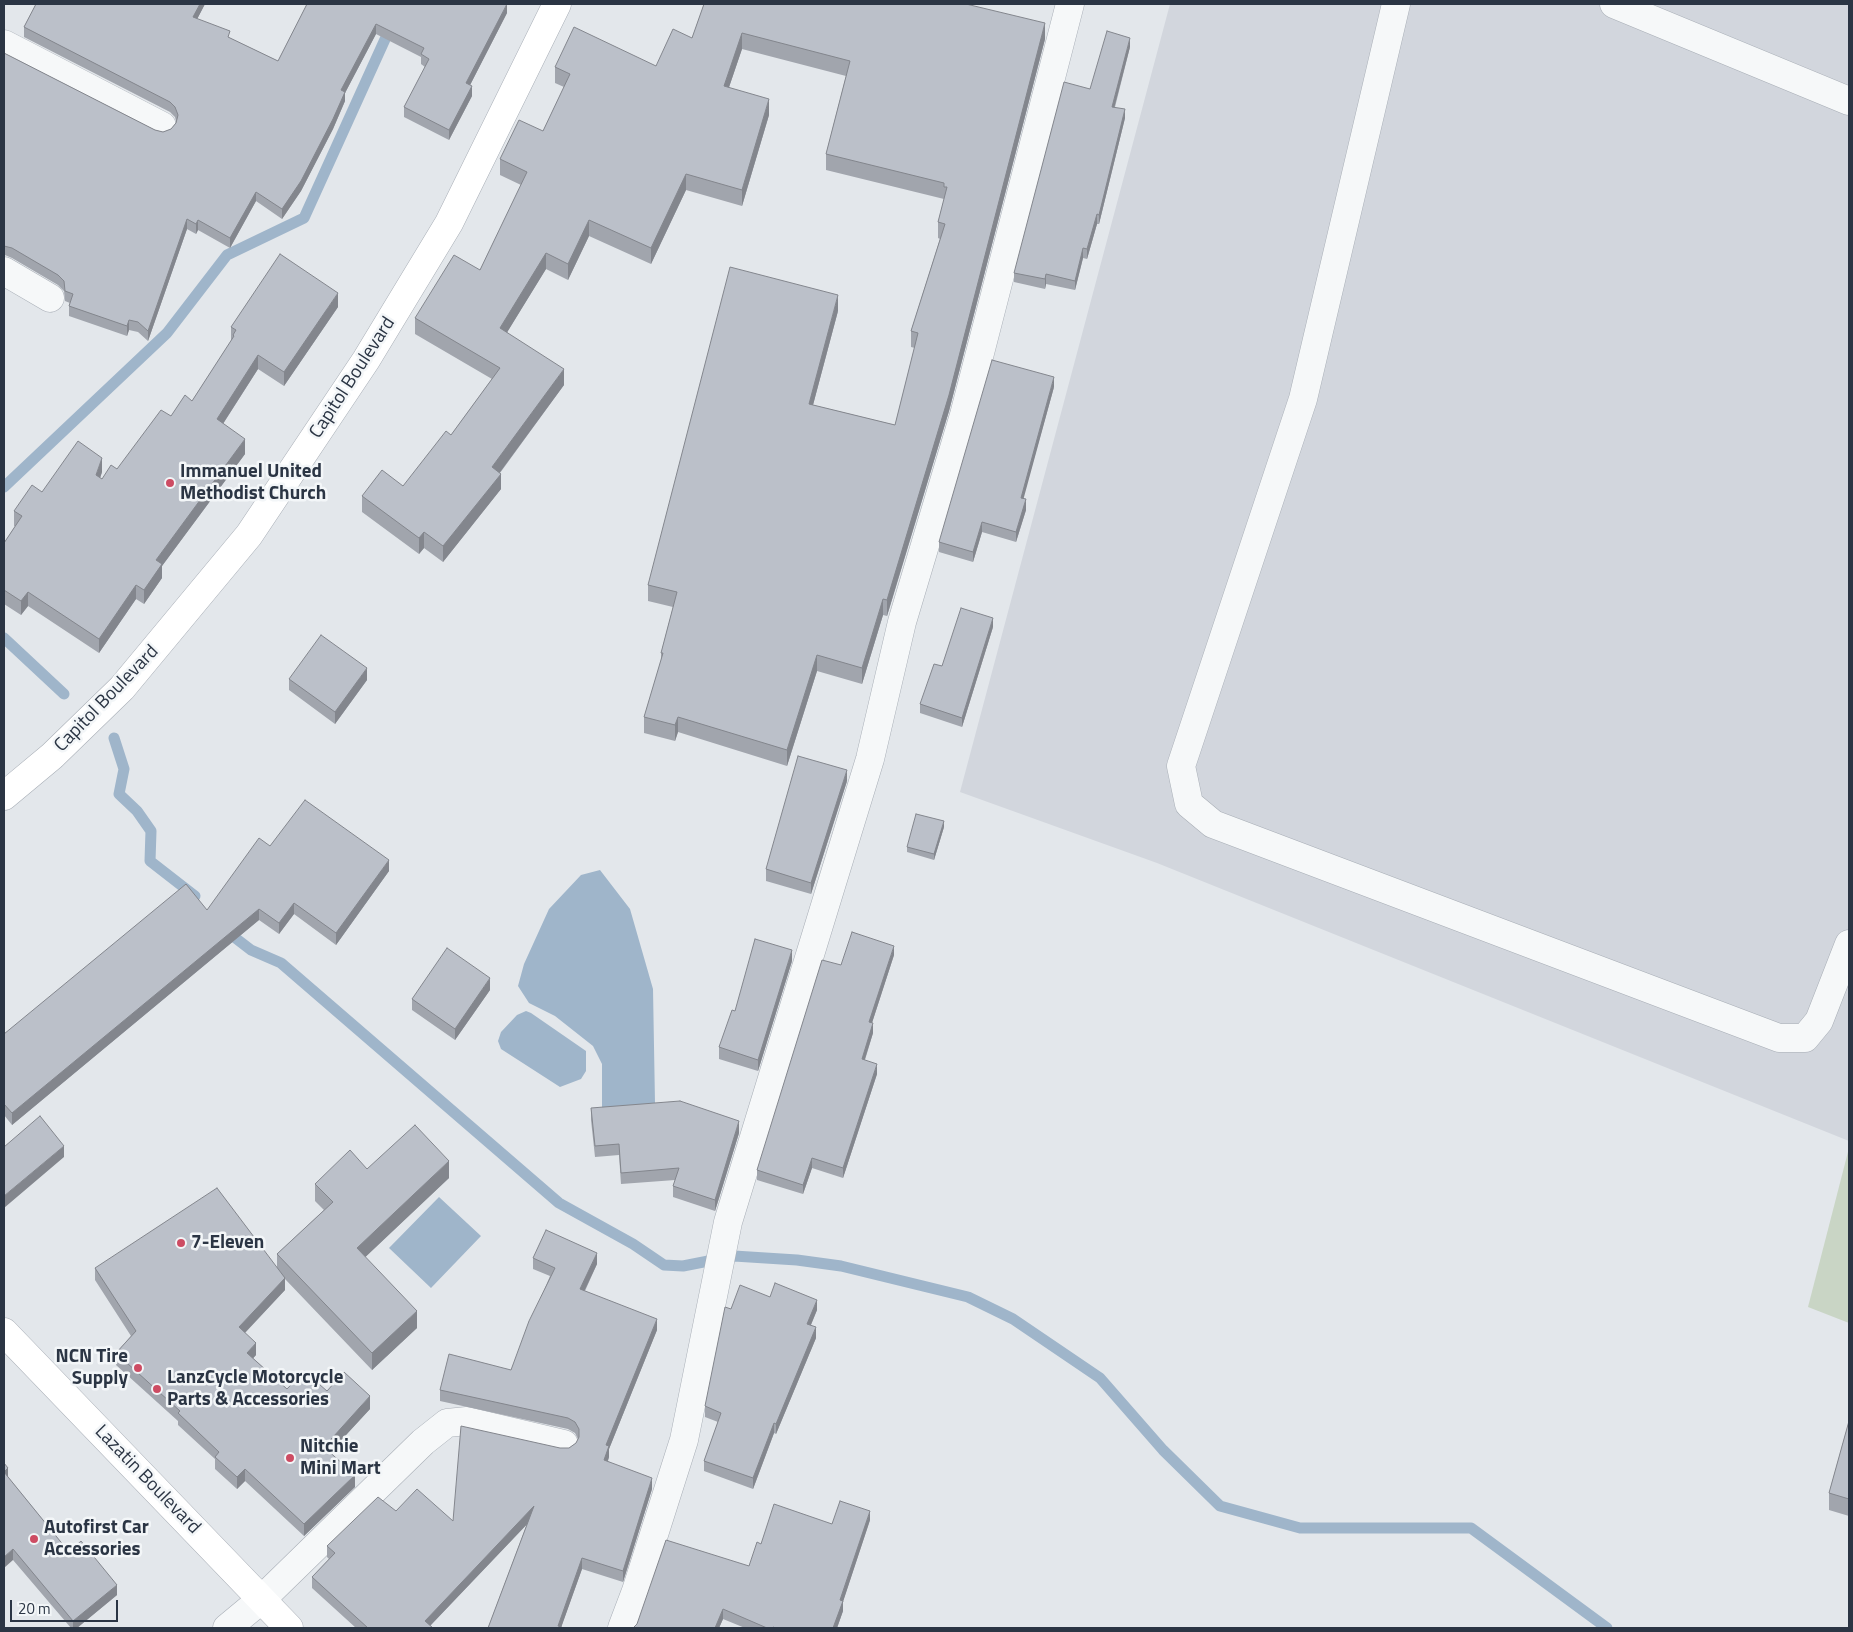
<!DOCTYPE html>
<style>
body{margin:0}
#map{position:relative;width:1853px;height:1632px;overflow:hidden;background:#e3e7eb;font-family:"Titillium Web",sans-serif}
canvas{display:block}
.frame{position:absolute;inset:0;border:5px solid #2b3544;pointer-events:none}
.scale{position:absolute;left:10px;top:1600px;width:108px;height:22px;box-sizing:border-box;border:2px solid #2b3544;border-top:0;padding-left:6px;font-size:15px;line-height:18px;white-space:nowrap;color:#2b3544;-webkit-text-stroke:4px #f3f6f8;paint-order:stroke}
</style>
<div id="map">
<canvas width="1853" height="1632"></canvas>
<div class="frame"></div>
<div class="scale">20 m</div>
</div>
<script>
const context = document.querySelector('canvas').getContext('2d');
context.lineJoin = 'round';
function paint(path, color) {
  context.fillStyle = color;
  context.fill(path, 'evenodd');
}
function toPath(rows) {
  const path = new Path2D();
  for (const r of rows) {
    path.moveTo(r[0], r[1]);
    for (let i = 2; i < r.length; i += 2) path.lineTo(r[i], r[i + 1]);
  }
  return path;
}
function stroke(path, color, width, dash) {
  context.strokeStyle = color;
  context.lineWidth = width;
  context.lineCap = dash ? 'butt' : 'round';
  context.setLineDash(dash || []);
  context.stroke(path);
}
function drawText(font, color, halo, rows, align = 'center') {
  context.font = font + ' "Titillium Web",sans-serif';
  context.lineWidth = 5;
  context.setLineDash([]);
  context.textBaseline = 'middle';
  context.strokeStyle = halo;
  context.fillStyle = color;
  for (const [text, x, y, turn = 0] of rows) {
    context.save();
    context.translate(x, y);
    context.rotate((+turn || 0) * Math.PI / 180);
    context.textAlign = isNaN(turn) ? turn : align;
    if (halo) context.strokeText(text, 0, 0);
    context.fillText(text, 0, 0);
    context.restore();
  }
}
paint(toPath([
 [1170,4,1849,4,1849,1141,1157,863,960,792]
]), '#d2d6dd');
paint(toPath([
 [1849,1148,1849,1323,1808,1307]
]), '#c9d5c5');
paint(toPath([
 [600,870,630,909,653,989,655,1103,602,1110,602,1064,593,1046,555,1016,529,1003,518,986,524,964,549,909,581,875],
 [526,1011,531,1013,586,1051,586,1071,581,1079,560,1087,501,1049,498,1041,501,1032,517,1015],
 [439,1197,481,1236,431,1288,389,1248]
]), '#9fb5ca');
stroke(toPath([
 [4,487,167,333,227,255,304,218,401,4],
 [4,638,64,694],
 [114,738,124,769,119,794,137,811,151,831,150,861,195,896],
 [225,930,251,950,281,963,559,1203,633,1244,664,1265,683,1266,734,1256,797,1260,841,1266,968,1297,1013,1319,1100,1378,1163,1450,1220,1506,1300,1528,1471,1528,1607,1628]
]), '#9fb5ca', 11);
const street = toPath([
 [1396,4,1303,399,1181,766,1189,804,1213,824,1779,1038,1805,1038,1819,1021,1849,944],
 [1614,4,1849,101],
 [4,44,162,126],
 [4,271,50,298],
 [227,1628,262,1599,423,1442,447,1423,467,1421,564,1444],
 [622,1628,636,1591,684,1440,728,1222,870,759,902,622,964,415,1070,4]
]);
const secondary = toPath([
 [4,796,52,756,122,688,249,535,366,360,449,223,557,4],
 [4,1332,289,1628]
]);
stroke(street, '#a8aeb6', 29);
stroke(secondary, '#a8aeb6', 29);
stroke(street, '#f6f8f9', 28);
stroke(secondary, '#fff', 28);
paint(toPath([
 [36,4,205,4,197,19,230,38,278,61,307,4,507,13,470,85,472,96,449,140,404,117,404,107,425,67,421,64,421,57,376,34,345,93,345,101,333,129,301,191,282,219,256,201,230,248,198,230,196,234,187,229,148,341,138,332,129,330,127,336,69,316,69,306,70,303,65,301,64,291,58,285,12,258,5,255,4,53,155,130,163,132,171,129,176,123,176,121,175,117,170,112,24,37,24,27],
 [704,4,1045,39,949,411,887,616,883,615,862,684,817,671,787,766,678,732,675,741,644,733,644,717,661,661,661,653,673,607,648,601,648,585,838,311,813,405,895,425,915,348,911,347,911,331,940,239,938,238,938,222,944,199,826,170,826,154,846,76,742,49,729,87,769,115,742,206,686,190,651,264,589,236,568,280,546,269,507,332,564,385,500,473,501,489,443,562,424,548,419,554,362,512,362,496,403,486,451,435,492,379,415,334,415,318,480,270,521,185,500,175,500,159,543,131,564,87,555,83,555,67,656,66,692,38],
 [1130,47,1115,107,1125,118,1099,224,1097,224,1087,259,1083,258,1075,290,1046,284,1045,289,1014,282,1014,273,1090,89],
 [338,307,284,386,258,369,223,424,245,454,162,566,162,578,144,604,136,599,99,653,28,606,21,615,4,604,4,543,15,526,14,526,14,511,42,492,102,472,100,478,102,479,117,469,171,416,192,401,231,341,231,327],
 [1054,387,1023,498,1026,510,1016,542,982,532,973,562,939,552,939,542],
 [993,627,962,727,920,713,920,704,942,666],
 [289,679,367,680,335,724,289,690],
 [847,781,811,894,766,881,766,869],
 [944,827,934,860,907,852,907,847],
 [270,846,389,871,336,945,294,914,279,934,259,920,12,1125,4,1115,4,1034,207,910],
 [894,955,872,1023,873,1033,865,1060,877,1074,843,1178,812,1168,803,1194,757,1180,757,1170,841,965],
 [792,961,758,1071,719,1059,719,1047,735,1011],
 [490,990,455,1040,412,1010,412,999],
 [591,1108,739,1133,715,1211,673,1197,673,1186,675,1180,621,1184,619,1155,595,1157,591,1120],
 [367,1169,449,1178,365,1257,417,1328,372,1370,285,1279,285,1290,245,1333,256,1355,253,1358,287,1389,327,1391,370,1409,330,1452,355,1487,304,1536,245,1481,237,1489,215,1469,215,1459,178,1425,178,1421,116,1365,116,1353,131,1336,95,1280,95,1268,277,1267,277,1254,324,1210,315,1201,315,1184],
 [533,1258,597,1264,585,1291,657,1330,609,1449,609,1457,608,1461,652,1489,623,1582,582,1569,561,1627,488,1628,527,1524,430,1626,433,1628,356,1628,312,1588,312,1577,329,1559,327,1557,327,1546,396,1511,453,1521,560,1448,569,1448,576,1443,578,1439,575,1433,568,1429,440,1401,440,1390,511,1370,550,1276,533,1269],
 [770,1297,817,1310,811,1325,816,1338,776,1434,774,1433,753,1489,704,1471,704,1461,718,1422,705,1417,705,1406],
 [1849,1421,1849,1516,1829,1510,1829,1493],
 [8,1477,69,1552,117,1595,77,1628,71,1628,13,1560],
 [870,1520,843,1601,843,1611,837,1628,745,1628,723,1619,719,1628,633,1628,749,1566,761,1544,832,1524]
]), '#a1a5ad');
paint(toPath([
 [200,4,205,4,193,27,193,17],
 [507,4,507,13,466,93,466,83],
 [1045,23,1045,39,949,411,887,616,887,600],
 [376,24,376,34,345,93,345,101,333,129,301,191,282,219,282,209,341,90],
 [742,33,742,49,724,102,724,86],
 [1130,38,1130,47,1112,116,1112,107],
 [472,86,472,96,449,140,449,130],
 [769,99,769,115,742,206,742,190],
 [1125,109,1125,118,1099,224,1099,215],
 [686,174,686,190,651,264,651,248],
 [256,192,256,201,230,248,230,238],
 [1097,214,1097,224,1087,259,1087,249],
 [187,219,187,229,148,341,148,331],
 [198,220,198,230,196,234,196,224],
 [589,220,589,236,568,280,568,264],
 [4,246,5,246,5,255,4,256],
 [1083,248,1083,258,1075,290,1075,281],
 [546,253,546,269,500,344,500,328],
 [1046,274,1046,284,1045,289,1045,279],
 [338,293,338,307,284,386,284,372],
 [838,295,838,311,809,420,809,404],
 [129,320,129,330,127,336,127,326],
 [258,355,258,369,217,433,217,419],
 [564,369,564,385,492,483,492,467],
 [1054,377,1054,387,1021,508,1021,498],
 [245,439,245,454,162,566,162,578,144,604,144,590,156,560],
 [102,458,102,472,96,490,96,475],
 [501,474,501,489,443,562,443,546],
 [1026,499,1026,510,1016,542,1016,532],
 [982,522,982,532,973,562,973,552],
 [424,532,424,548,419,554,419,538],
 [136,585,136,599,99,653,99,639],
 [28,592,28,606,21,615,21,601],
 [883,599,883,615,862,684,862,668],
 [993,618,993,627,962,727,962,718],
 [817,655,817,671,787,766,787,750],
 [367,668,367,680,335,724,335,712],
 [678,717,678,732,675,741,675,725],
 [847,770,847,781,811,894,811,883],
 [944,821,944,827,934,860,934,854],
 [389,860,389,871,336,945,336,933],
 [294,903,294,914,279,934,279,923],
 [259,909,259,920,12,1125,12,1113],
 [894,946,894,955,869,1032,869,1022],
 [792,950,792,961,758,1071,758,1060],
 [490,978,490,990,455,1040,455,1029],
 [873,1023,873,1033,862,1068,862,1059],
 [877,1064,877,1074,843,1178,843,1168],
 [739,1121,739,1133,715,1211,715,1200],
 [64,1146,64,1157,4,1208,4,1196],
 [812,1158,812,1168,803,1194,803,1185],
 [449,1161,449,1178,357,1265,357,1248],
 [597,1253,597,1264,580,1300,580,1289],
 [285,1278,285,1290,239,1339,239,1327],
 [817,1300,817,1310,807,1334,807,1324],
 [417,1311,417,1328,372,1370,372,1353],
 [657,1319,657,1330,609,1449,609,1457,604,1471,604,1460,606,1445],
 [816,1327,816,1338,776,1434,776,1424],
 [256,1343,256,1355,247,1365,247,1353],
 [370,1396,370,1409,324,1459,324,1447],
 [774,1423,774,1433,753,1489,753,1478],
 [8,1468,8,1479,4,1472],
 [245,1469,245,1481,237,1489,237,1477],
 [355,1475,355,1487,304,1536,304,1524],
 [652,1478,652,1489,623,1582,623,1571],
 [534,1506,534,1517,428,1628,425,1621],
 [870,1511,870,1520,842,1605,843,1601,843,1611,837,1628,833,1628,840,1600],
 [13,1549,13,1560,4,1568,4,1557],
 [582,1558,582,1569,561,1628,558,1626],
 [117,1585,117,1595,77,1628,73,1628,73,1621],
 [723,1609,723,1619,719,1628,715,1628]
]), '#83868d');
const building = toPath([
 [36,4,200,4,193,17,230,31,228,37,278,61,307,4,507,4,466,83,472,86,449,130,404,107,429,59,421,54,424,48,376,24,341,90,345,92,333,119,301,181,282,209,256,192,230,238,198,220,196,224,187,219,148,331,138,322,129,320,127,326,69,306,73,294,65,291,64,281,58,275,12,248,4,246,4,53,155,130,163,132,171,129,176,123,178,115,175,107,170,102,24,27,36,4],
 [704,4,966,4,1045,23,949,395,887,600,883,599,862,668,817,655,787,750,678,717,675,725,644,717,663,653,661,653,677,592,648,585,730,267,838,295,809,404,895,425,918,333,911,331,945,224,938,222,947,187,944,187,944,183,826,154,850,61,742,33,724,86,769,99,742,190,686,174,651,248,589,220,568,264,546,253,500,328,564,369,492,467,501,474,443,546,424,532,419,538,362,496,382,470,403,486,446,431,451,435,500,368,415,318,454,255,480,270,527,172,500,159,519,120,543,131,570,74,555,67,574,27,656,66,673,29,692,38,704,4],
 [1107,31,1130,38,1112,107,1125,109,1099,215,1097,214,1087,249,1083,248,1075,281,1046,274,1045,279,1014,273,1064,82,1090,89,1107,31],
 [280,254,338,293,284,372,258,355,217,419,245,439,156,560,162,564,144,590,136,585,99,639,28,592,21,601,4,590,4,543,22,516,14,511,32,485,42,492,78,441,102,458,96,475,102,479,111,465,117,469,161,410,171,416,185,395,192,401,234,336,233,335,236,330,231,327,280,254],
 [992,360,1054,377,1021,498,1026,499,1016,532,982,522,973,552,939,542,992,360],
 [961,608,993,618,962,718,920,704,934,664,942,666,961,608],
 [321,635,367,668,335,712,289,679,321,635],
 [798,756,847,770,811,883,766,869,798,756],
 [305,800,389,860,336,933,294,903,279,923,259,909,12,1113,4,1104,4,1034,186,884,207,910,259,838,270,846,305,800],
 [916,814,944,821,934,854,907,847,916,814],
 [852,932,894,946,869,1022,873,1023,862,1059,877,1064,843,1168,812,1158,803,1185,757,1170,822,960,841,965,852,932],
 [755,939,792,950,758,1060,719,1047,732,1010,735,1011,755,939],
 [447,948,490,978,455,1029,412,999,447,948],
 [680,1101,739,1121,715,1200,673,1186,679,1168,621,1173,619,1144,595,1146,591,1108,680,1101],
 [40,1116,64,1146,4,1196,4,1147,40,1116],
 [415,1125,449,1161,357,1248,417,1311,372,1353,277,1254,333,1202,315,1184,350,1150,367,1169,415,1125],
 [217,1188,285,1278,239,1327,256,1343,247,1353,287,1389,304,1371,327,1391,344,1372,370,1396,324,1447,355,1475,304,1524,245,1469,237,1477,215,1457,219,1452,178,1413,180,1411,116,1353,136,1331,95,1268,217,1188],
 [546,1230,597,1253,580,1289,657,1319,606,1445,609,1446,604,1460,652,1478,623,1571,582,1558,558,1626,564,1628,488,1628,534,1506,425,1621,433,1628,368,1628,312,1577,335,1553,327,1546,378,1497,396,1511,417,1489,453,1521,461,1426,560,1448,569,1448,576,1443,579,1437,579,1429,575,1422,568,1418,440,1390,449,1354,511,1370,529,1321,555,1268,533,1258,546,1230],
 [775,1283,817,1300,807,1324,816,1327,776,1424,774,1423,753,1478,704,1461,721,1413,705,1406,725,1307,731,1309,740,1285,770,1297,775,1283],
 [1849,1421,1849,1499,1829,1493,1849,1421],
 [4,1463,8,1468,4,1472,4,1463],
 [4,1472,69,1552,81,1541,117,1585,73,1621,13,1549,4,1557,4,1472],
 [840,1501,870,1511,840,1600,843,1601,833,1628,776,1628,773,1627,773,1628,767,1628,723,1609,715,1628,633,1628,637,1624,666,1540,749,1566,757,1542,761,1544,774,1504,832,1524,840,1501]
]);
paint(building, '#bbc0c9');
stroke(building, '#83868d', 1);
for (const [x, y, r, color] of [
 [170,483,5,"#cd4c63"],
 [181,1243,5,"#cd4c63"],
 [138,1368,5,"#cd4c63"],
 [157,1389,5,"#cd4c63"],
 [290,1458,5,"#cd4c63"],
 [34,1539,5,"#cd4c63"]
]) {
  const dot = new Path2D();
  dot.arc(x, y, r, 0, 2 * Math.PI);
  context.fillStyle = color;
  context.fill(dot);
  stroke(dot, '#f3f6f8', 2);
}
drawText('19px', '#2b3544', '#f3f6f8', [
 ["Capitol Boulevard",353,378,-57],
 ["Capitol Boulevard",107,699,-46],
 ["Lazatin Boulevard",147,1480,46]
]);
drawText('bold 19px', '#2b3544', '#f3f6f8', [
 ["Immanuel United",180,472],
 ["Methodist Church",180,494],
 ["7-Eleven",191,1243],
 ["NCN Tire",128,1357,"right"],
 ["Supply",128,1379,"right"],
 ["LanzCycle Motorcycle",167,1378],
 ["Parts & Accessories",167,1400],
 ["Nitchie",300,1447],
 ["Mini Mart",300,1469],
 ["Autofirst Car",44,1528],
 ["Accessories",44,1550]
], 'left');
</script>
